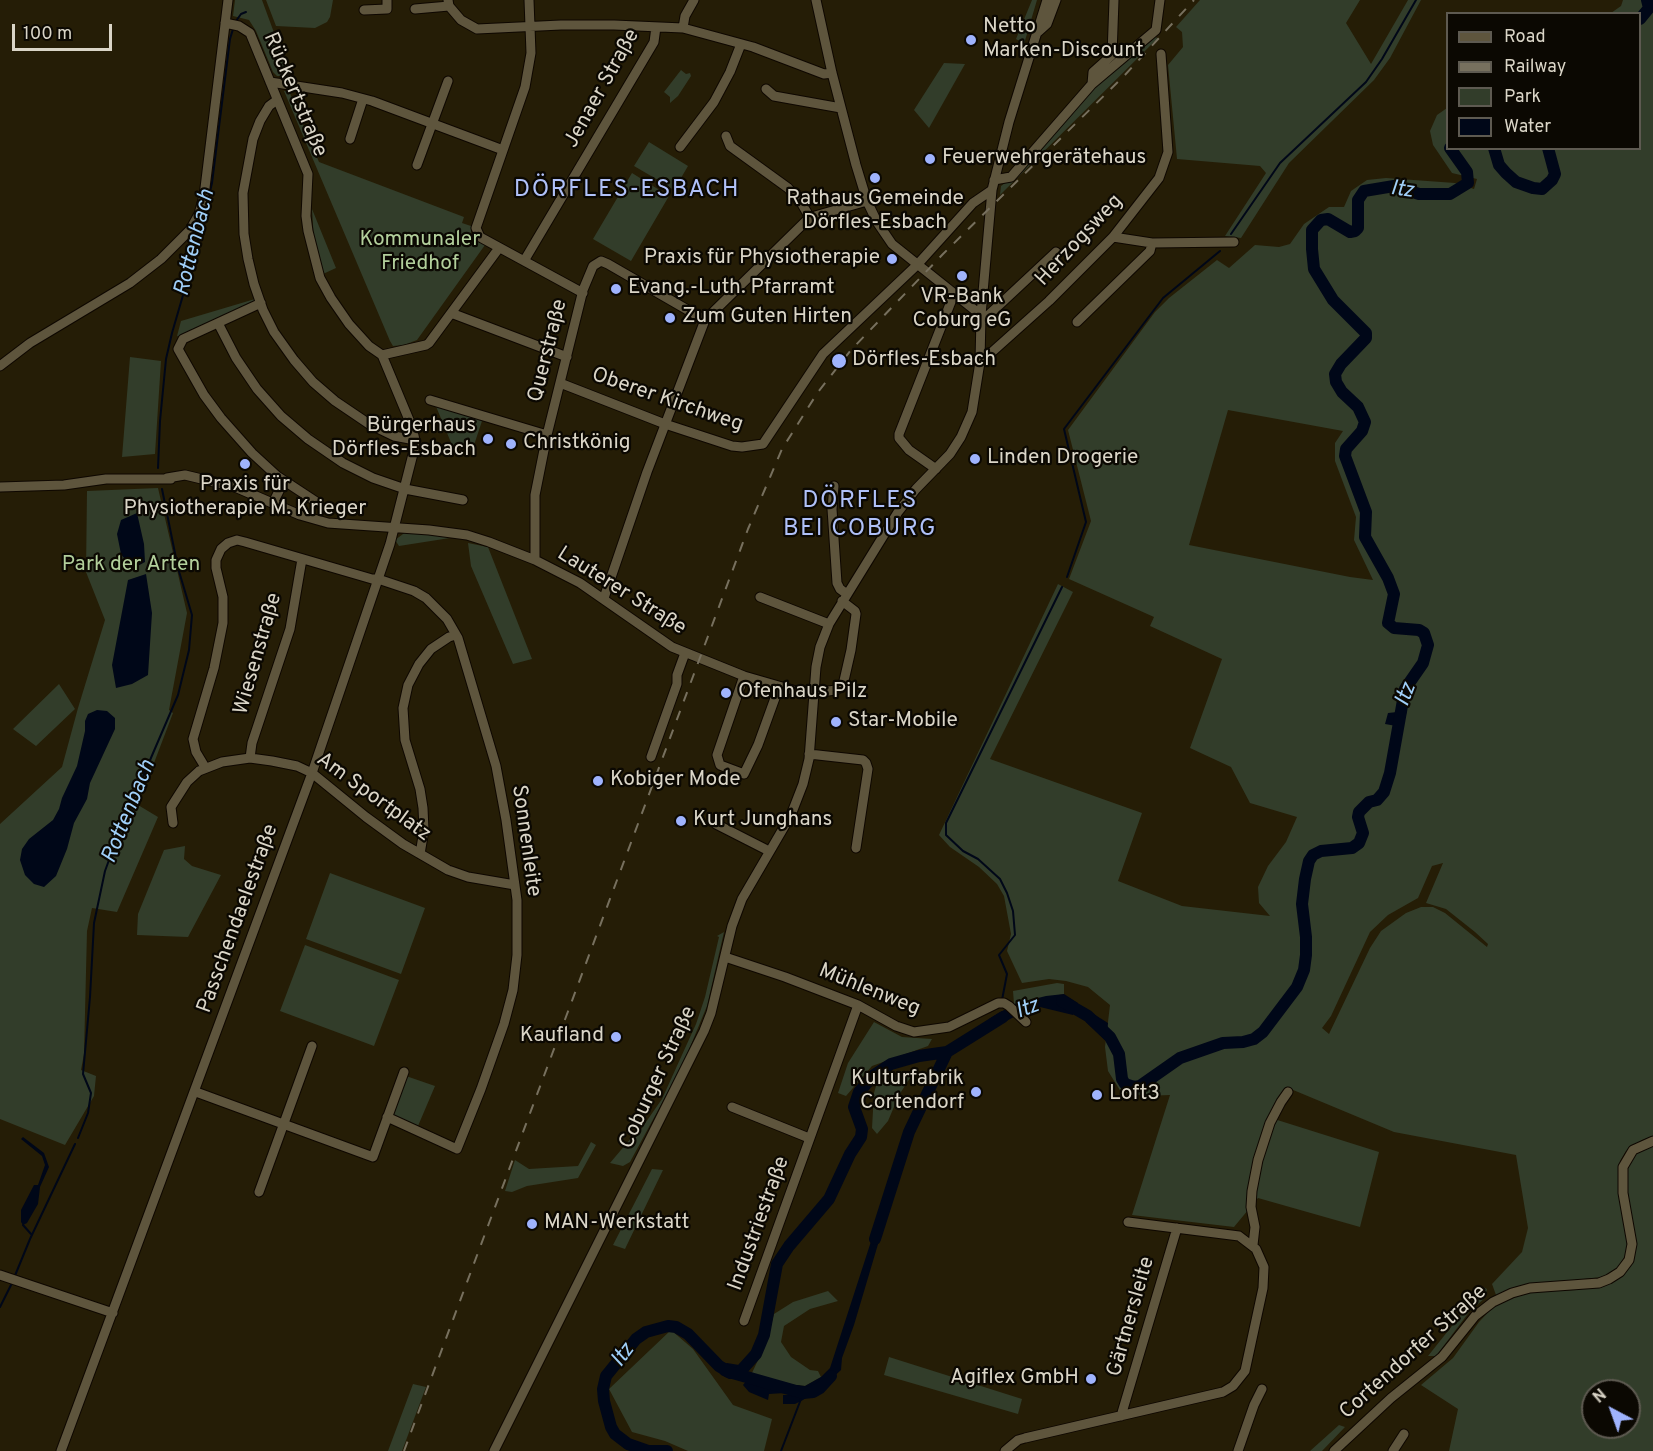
<!DOCTYPE html>
<meta charset="utf-8">
<style>
body{margin:0}
#map{position:relative;width:1653px;height:1451px;overflow:hidden;background:#251d06;font-family:Overpass,sans-serif}
canvas{display:block}
.legend{position:absolute;left:1446px;top:12px;width:195px;height:138px;box-sizing:border-box;background:#0b0802;border:2px solid #5e5a51;margin:0;padding:8px 10px;list-style:none;font-size:18px;color:#dad5c7}
.legend li{display:flex;align-items:center;gap:12px;height:30px}
.legend b{width:30px;border:2px solid #5e5a51}
.north{position:absolute;left:1581px;top:1379px;width:60px;height:60px;box-sizing:border-box;background:#0b0802;border:2px solid #5e5a51;border-radius:50%;rotate:319deg;font-size:16px;font-weight:700;line-height:24px;text-align:center;color:#dad5c7}
.north::after{content:'';display:block;margin:auto;width:21px;height:27px;background:#9fb3fd;clip-path:polygon(50% 0,100% 100%,50% 72%,0 100%)}
.scale{position:absolute;left:12px;top:24px;width:100px;height:27px;box-sizing:border-box;border:3px solid #dad5c7;border-top:0;padding-left:8px;font-size:18px;line-height:21px;white-space:nowrap;color:#dad5c7;-webkit-text-stroke:4px #0b0802;paint-order:stroke}
</style>
<div id="map">
<canvas width="1653" height="1451"></canvas>
<ul class="legend">
<li><b style="height:8px;background:#5e553d"></b>Road</li>
<li><b style="height:8px;background:#77705e"></b>Railway</li>
<li><b style="height:16px;background:#323d2a"></b>Park</li>
<li><b style="height:16px;background:#000718"></b>Water</li>
</ul>
<div class="north">N</div>
<div class="scale">100 m</div>
</div>
<script>
const context = document.querySelector('canvas').getContext('2d');
context.lineJoin = 'round';
function paint(path, color) {
  context.fillStyle = color;
  context.fill(path, 'evenodd');
}
function toPath(rows) {
  const path = new Path2D();
  for (const r of rows) {
    path.moveTo(r[0], r[1]);
    for (let i = 2; i < r.length; i += 2) path.lineTo(r[i], r[i + 1]);
  }
  return path;
}
function stroke(path, color, width, dash) {
  context.strokeStyle = color;
  context.lineWidth = width;
  context.lineCap = dash ? 'butt' : 'round';
  context.setLineDash(dash || []);
  context.stroke(path);
}
function drawText(font, color, halo, rows, align = 'center') {
  context.font = font + ' Overpass,sans-serif';
  context.lineWidth = 4.5;
  context.setLineDash([]);
  context.textBaseline = 'middle';
  context.strokeStyle = halo;
  context.fillStyle = color;
  for (const [text, x, y, turn = 0] of rows) {
    context.save();
    context.translate(x, y);
    context.rotate((+turn || 0) * Math.PI / 180);
    context.textAlign = isNaN(turn) ? turn : align;
    if (halo) context.strokeText(text, 0, 0);
    context.fillText(text, 0, 0);
    context.restore();
  }
}
paint(toPath([
 [235,0,262,0,287,68,288,73,284,76,277,76,273,72,256,31,249,20,233,16],
 [266,0,333,0,330,17,327,22,315,28,276,26],
 [1032,0,1037,0,1024,44,1016,39],
 [1200,0,1360,0,1346,23,1371,64,1408,0,1421,0,1390,58,1374,80,1289,163,1241,238,1225,236,1266,173,1260,166,1177,159,1168,65,1183,47,1182,32,1176,27],
 [1623,0,1653,0,1653,1136,1642,1140,1626,1151,1620,1161,1618,1172,1627,1245,1626,1254,1617,1269,1603,1277,1518,1286,1496,1295,1492,1284,1522,1252,1528,1228,1516,1155,1394,1132,1286,1087,1271,1118,1379,1152,1360,1227,1258,1198,1234,1227,1132,1215,1170,1095,1144,1096,1121,1092,1108,1071,1105,1047,1110,1005,1088,987,1066,981,1049,979,1022,983,1007,951,1011,934,1004,896,997,884,979,867,950,847,939,835,1058,584,1073,592,990,759,1142,813,1118,881,1182,906,1270,916,1259,903,1258,887,1268,866,1286,842,1297,817,1250,803,1231,767,1190,748,1222,659,1150,626,1154,617,1069,579,1091,521,1068,430,1155,312,1169,298,1217,260,1229,268,1255,245,1279,247,1290,244,1304,224,1329,207,1344,207,1351,191,1367,180,1386,178,1455,183,1474,189,1477,179,1452,173,1433,145,1430,131,1437,115,1447,108,1448,148,1640,148,1640,14,1611,13,1621,6],
 [1228,410,1343,431,1335,443,1335,461,1356,517,1354,540,1373,580,1350,577,1189,545],
 [1443,863,1426,903,1446,909,1475,932,1488,944,1487,947,1445,913,1433,907,1421,907,1406,913,1381,931,1370,948,1329,1034,1322,1028,1331,1016,1370,932,1388,915,1418,898,1432,866],
 [1155,33,1157,39,1000,195,1001,186,1015,176,1093,87],
 [944,63,965,64,929,128,914,110],
 [681,70,686,74,690,73,691,76,678,96,670,103,670,97,664,92],
 [284,91,289,91,319,162,464,217,462,223,471,226,471,237,485,245,417,340,404,345,393,346,390,341],
 [649,142,688,166,674,190,664,184,662,187,657,184,658,180,634,166],
 [632,173,669,196,631,261,593,239],
 [312,209,336,268,323,274,314,241],
 [255,299,255,301,181,337,177,336,181,321],
 [130,357,161,361,155,454,122,457],
 [435,404,483,418,472,451,452,445],
 [158,488,187,613,169,710,173,713,138,805,158,817,117,912,92,908,87,931,84,1054,81,1070,96,1076,94,1096,65,1145,0,1119,0,824,62,767,78,708,105,620,86,572,87,491],
 [407,531,450,536,450,538,399,546,395,540],
 [468,543,488,547,532,659,513,664,471,566],
 [59,684,75,709,36,746,13,729],
 [185,846,184,859,192,866,221,875,188,937,137,935,138,914,164,850],
 [330,873,425,908,401,974,306,939],
 [724,932,707,1006,683,1064,630,1162,623,1166,610,1163,637,1131,639,1132,662,1099,696,1024,705,997,719,937,717,936],
 [305,945,399,980,374,1046,280,1011],
 [1057,983,1064,984,1064,994,1014,1004,1013,991],
 [874,1022,902,1037,932,1039,928,1046,872,1066,846,1096,838,1093,848,1063],
 [902,1071,914,1072,899,1095,888,1121,877,1134,872,1128,874,1093,876,1086],
 [406,1076,435,1086,418,1126,392,1114],
 [591,1142,596,1145,578,1178,527,1186,512,1192,505,1191,515,1160,529,1169,578,1166],
 [1653,1144,1653,1451,1449,1451,1458,1409,1421,1385,1453,1358,1479,1322,1495,1305,1520,1294,1541,1291,1576,1290,1606,1285,1623,1275,1636,1245,1626,1180,1628,1164,1638,1151],
 [1593,1391,1629,1391,1629,1427,1593,1427],
 [652,1169,663,1170,625,1249,613,1245],
 [1483,1287,1487,1289,1485,1298,1470,1311,1436,1356,1428,1356],
 [828,1291,838,1301,810,1309,784,1326,781,1342,791,1357,810,1370,818,1371,821,1377,805,1386,786,1384,751,1375,767,1341,774,1314,793,1302],
 [671,1330,693,1349,733,1405,772,1419,764,1451,688,1451,665,1441,632,1432,609,1389],
 [889,1357,1022,1399,1018,1414,884,1375],
 [413,1384,426,1387,402,1451,388,1451],
 [1339,1425,1345,1427,1322,1451,1310,1451]
]), '#323d2a');
paint(toPath([
 [137,513,144,544,145,562,132,569,121,554,117,534,121,520],
 [146,574,152,613,148,675,132,684,116,688,112,665,128,580],
 [97,710,107,711,115,718,115,729,90,783,87,799,74,823,67,849,56,876,44,887,34,884,25,875,20,860,22,849,29,839,53,820,59,809,62,798,77,766,85,731,85,721,88,714],
 [1407,711,1402,727,1385,724,1388,713],
 [1064,994,1078,1003,1073,1015,1040,1007,1023,1012,990,1030,989,1019,1014,1004,1046,996],
 [1092,1013,1108,1023,1106,1041,1086,1022],
 [23,1137,44,1153,49,1167,40,1187,38,1204,27,1223,23,1225,21,1222,21,1210,34,1185,38,1185,45,1165,42,1156,21,1139],
 [884,1224,854,1325,842,1358,841,1370,827,1383,803,1400,795,1404,783,1404,783,1395,793,1395,797,1385,805,1386,821,1377,830,1368,876,1226],
 [727,1363,739,1365,743,1374,737,1378,729,1379,721,1375,716,1368],
 [751,1375,786,1384,785,1393,769,1394,768,1400,749,1392,743,1385]
]), '#000718');
stroke(toPath([
 [236,21,241,14,246,12],
 [1231,234,1280,163,1366,82,1382,59,1416,0],
 [158,468,160,421,166,359,172,333,195,254,212,183,230,39,233,29],
 [1067,577,1086,522,1064,429,1163,298,1220,251],
 [1002,1000,1007,974,999,955,1015,935,1013,911,1007,893,1000,879,978,859,963,851,946,835,946,823,1062,587],
 [78,1138,88,1113,91,1093,83,1074,90,997,94,923,105,871,120,830,178,695,189,650,192,615,178,568,162,489],
 [23,1225,31,1234],
 [14,1278,30,1239,75,1144],
 [0,1307,12,1283],
 [781,1451,801,1399]
]), '#000718', 2);
stroke(toPath([
 [1640,19,1649,8,1647,0],
 [1494,148,1499,165,1506,173,1516,182,1533,188,1542,189,1552,180,1555,174,1548,148],
 [1062,1001,1088,1016,1110,1037,1119,1054,1122,1079,1125,1084,1134,1087,1140,1086,1180,1058,1223,1043,1243,1042,1254,1039,1263,1032,1297,987,1304,970,1306,955,1306,937,1302,904,1305,879,1309,861,1313,855,1321,851,1352,848,1359,843,1363,833,1358,817,1359,812,1369,802,1377,800,1384,792,1390,773,1405,689,1423,663,1428,645,1424,633,1419,630,1394,628,1388,623,1394,594,1388,578,1365,537,1366,512,1345,456,1346,449,1362,431,1365,422,1358,407,1342,392,1336,382,1335,374,1341,364,1366,338,1366,333,1333,300,1314,269,1312,249,1312,230,1321,220,1328,219,1350,232,1355,231,1358,228,1358,200,1364,191,1394,186,1419,194,1450,194,1468,183,1467,172,1450,148],
 [875,1239,909,1132,947,1052,1003,1017],
 [738,1374,756,1354,764,1335,777,1264,789,1246,829,1199,850,1154,861,1137,862,1129,854,1107,859,1092,874,1075,891,1064,919,1056,947,1052],
 [667,1451,648,1451,628,1444,615,1434,611,1427,604,1401,603,1389,606,1376,636,1339,646,1332,668,1326,676,1327,688,1334,719,1366,729,1372,803,1393,813,1392,820,1388,831,1376]
]), '#000718', 12);
const minor = toPath([
 [448,0,449,6,461,20,477,29,561,25,614,25,683,28,753,47,824,74,832,73],
 [529,0,531,53,525,87,476,228,480,237,583,293],
 [816,0,832,73,856,165,867,201,877,222,892,244,981,315],
 [415,9,449,6],
 [364,10,387,9,387,0],
 [683,28,685,16,694,0],
 [1037,33,1047,24,1056,0],
 [270,82,342,93,372,101,503,150],
 [1092,84,1093,72,1112,55,1114,0],
 [766,89,774,96,841,108],
 [277,100,269,106,260,121,253,139,243,193,244,234,248,259,254,284,263,310,274,332,294,360,313,382,335,401,369,424,394,436,415,440],
 [726,136,730,146,788,188,802,204,810,218],
 [350,139,363,99],
 [680,147,714,102,730,72,741,44],
 [417,165,448,81],
 [994,180,1011,177,1092,84,1156,30,1160,0],
 [1113,237,1152,243,1234,242],
 [524,261,654,42,656,27],
 [261,303,183,339,178,349,204,395,221,418,252,453,277,476,318,503],
 [451,313,567,357],
 [981,322,1056,252],
 [1077,322,1150,251,1152,243],
 [218,323,236,358,257,389,281,416,308,439,343,463,373,478,405,489,463,500],
 [382,355,426,345,429,343,499,248],
 [980,356,992,352,1049,301,1113,237,1159,178,1168,152,1161,54],
 [0,366,30,343,130,283,161,259,190,230,199,214,204,196,228,0],
 [560,383,665,424,732,446,742,447,763,444,823,354,917,265,973,203,992,190],
 [430,400,547,435],
 [936,469,909,450,899,438,899,434,954,294],
 [167,478,185,475,235,487,300,515,328,523,429,530,467,535,489,542,535,560,580,583,672,647,744,676,796,691,813,693,836,690,843,685,851,650,856,614,855,611,842,601],
 [834,486,832,509,837,583,840,589,847,594],
 [0,487,64,485,106,479,171,479],
 [273,503,284,481],
 [535,560,535,495,547,435,583,290,593,266,601,261,608,264,705,320],
 [760,597,829,624],
 [604,598,647,472,705,320,806,221,815,216,867,201],
 [744,676,717,755,720,765,744,774,758,745,779,687],
 [809,754,863,760,866,763,868,769,856,848],
 [651,757,677,684,677,675,685,653],
 [250,758,252,743,290,629,302,559],
 [205,767,196,752,193,739,214,668,223,623,223,597,216,568,216,560,221,549,228,543,237,540,245,542,372,579,378,579,414,591,426,598,447,619,458,638,496,766,506,820,517,900,517,955,513,990,504,1024,481,1089,457,1149,387,1117],
 [173,823,171,807,187,782,199,771,222,762,250,758,272,761,297,766,312,773,366,817,403,844,448,870,468,877,515,885],
 [716,824,769,851],
 [420,854,424,830,423,808,420,789,405,740,403,708,408,685,419,664,431,649,449,637,456,635],
 [725,957,785,977,858,1005,896,1026,914,1032,949,1027,998,1003,1004,1003,1009,1006,1026,1022],
 [196,1092,373,1157,404,1072],
 [732,1107,809,1138],
 [259,1192,312,1046],
 [1253,1245,1255,1227,1251,1207,1252,1191,1258,1160,1270,1123,1281,1102,1288,1092],
 [0,1275,113,1313],
 [744,1321,858,1005],
 [1121,1416,1177,1228],
 [61,1451,312,773,390,544,414,450,415,440,412,427,382,355,369,346,349,324,331,298,320,278,308,231,306,216,308,174,250,33,239,26,225,23],
 [494,1451,704,1031,711,1013,732,926,742,899,791,815,803,784,809,759,816,667,820,647,829,624,898,512,916,489,950,454,961,437,972,412,980,362,981,315,992,190,1009,122,1047,0],
 [1005,1451,1018,1440,1025,1438,1223,1392,1233,1386,1245,1371,1263,1288,1264,1267,1256,1249,1239,1236,1128,1222],
 [1238,1451,1254,1405,1262,1389],
 [1334,1451,1391,1398,1442,1357,1475,1316,1493,1302,1512,1293,1530,1288,1599,1283,1609,1279,1620,1272,1629,1260,1632,1244,1623,1193,1623,1167,1633,1150,1653,1141],
 [1393,1451,1404,1434]
]);
stroke(minor, '#0e0700', 11);
stroke(minor, '#5e553d', 9);
stroke(toPath([
 [404,1451,748,529,782,449,818,392,851,350,943,254,1124,76,1194,0]
]), '#77705e', 2, [10, 10]);
for (const [x, y, r, color] of [
 [971,40,6,"#9fb3fd"],
 [930,159,6,"#9fb3fd"],
 [875,178,6,"#9fb3fd"],
 [892,259,6,"#9fb3fd"],
 [962,276,6,"#9fb3fd"],
 [616,289,6,"#9fb3fd"],
 [670,318,6,"#9fb3fd"],
 [839,361,8,"#9fb3fd"],
 [488,439,6,"#9fb3fd"],
 [511,444,6,"#9fb3fd"],
 [975,459,6,"#9fb3fd"],
 [245,464,6,"#9fb3fd"],
 [726,693,6,"#9fb3fd"],
 [836,722,6,"#9fb3fd"],
 [598,781,6,"#9fb3fd"],
 [681,821,6,"#9fb3fd"],
 [616,1037,6,"#9fb3fd"],
 [976,1092,6,"#9fb3fd"],
 [1097,1095,6,"#9fb3fd"],
 [532,1224,6,"#9fb3fd"],
 [1091,1379,6,"#9fb3fd"]
]) {
  const dot = new Path2D();
  dot.arc(x, y, r, 0, 2 * Math.PI);
  context.fillStyle = color;
  context.fill(dot);
  stroke(dot, '#0b0802', 2);
}
drawText('21px', '#dad5c7', '#0b0802', [
 ["Netto",983,28],
 ["Marken-Discount",983,52],
 ["Feuerwehrgerätehaus",942,159],
 ["Rathaus Gemeinde",875,200,"center"],
 ["Dörfles-Esbach",875,224,"center"],
 ["Praxis für Physiotherapie",880,259,"right"],
 ["Evang.-Luth. Pfarramt",628,289],
 ["VR-Bank",962,298,"center"],
 ["Coburg eG",962,322,"center"],
 ["Zum Guten Hirten",682,318],
 ["Dörfles-Esbach",852,361],
 ["Bürgerhaus",476,427,"right"],
 ["Dörfles-Esbach",476,451,"right"],
 ["Christkönig",523,444],
 ["Linden Drogerie",987,459],
 ["Praxis für",245,486,"center"],
 ["Physiotherapie M. Krieger",245,510,"center"],
 ["Ofenhaus Pilz",738,693],
 ["Star-Mobile",848,722],
 ["Kobiger Mode",610,781],
 ["Kurt Junghans",693,821],
 ["Kaufland",604,1037,"right"],
 ["Kulturfabrik",964,1080,"right"],
 ["Cortendorf",964,1104,"right"],
 ["Loft3",1109,1095],
 ["MAN-Werkstatt",544,1224],
 ["Agiflex GmbH",1079,1379,"right"]
], 'left');
drawText('21px', '#dad5c7', '#0b0802', [
 ["Jenaer Straße",603,89,-61],
 ["Rückertstraße",294,95,67],
 ["Herzogsweg",1080,241,-47],
 ["Querstraße",549,351,-76],
 ["Oberer Kirchweg",667,401,19],
 ["Lauterer Straße",621,592,32],
 ["Wiesenstraße",259,654,-74],
 ["Am Sportplatz",373,798,36],
 ["Sonnenleite",525,841,82],
 ["Passchendaelestraße",239,919,-70],
 ["Mühlenweg",869,991,22],
 ["Coburger Straße",659,1078,-65],
 ["Industriestraße",760,1224,-70],
 ["Gärtnersleite",1132,1317,-74],
 ["Cortendorfer Straße",1414,1353,-42]
]);
drawText('21px', '#b2cf9b', '#0b0802', [
 ["Kommunaler",420,241],
 ["Friedhof",420,265],
 ["Park der Arten",131,566]
]);
drawText('italic 22px', '#a0cff8', '#0b0802', [
 ["Itz",1402,191,8],
 ["Rottenbach",196,243,-76],
 ["Itz",1407,695,-69],
 ["Rottenbach",130,812,-68],
 ["Itz",1028,1010,-20],
 ["Itz",624,1356,-53]
]);
context.letterSpacing = '1.5px';
drawText('24px', '#b0c1f8', '#0b0802', [
 ["DÖRFLES-ESBACH",627,191],
 ["DÖRFLES",860,502],
 ["BEI COBURG",860,530]
]);
context.letterSpacing = '0px';
</script>
